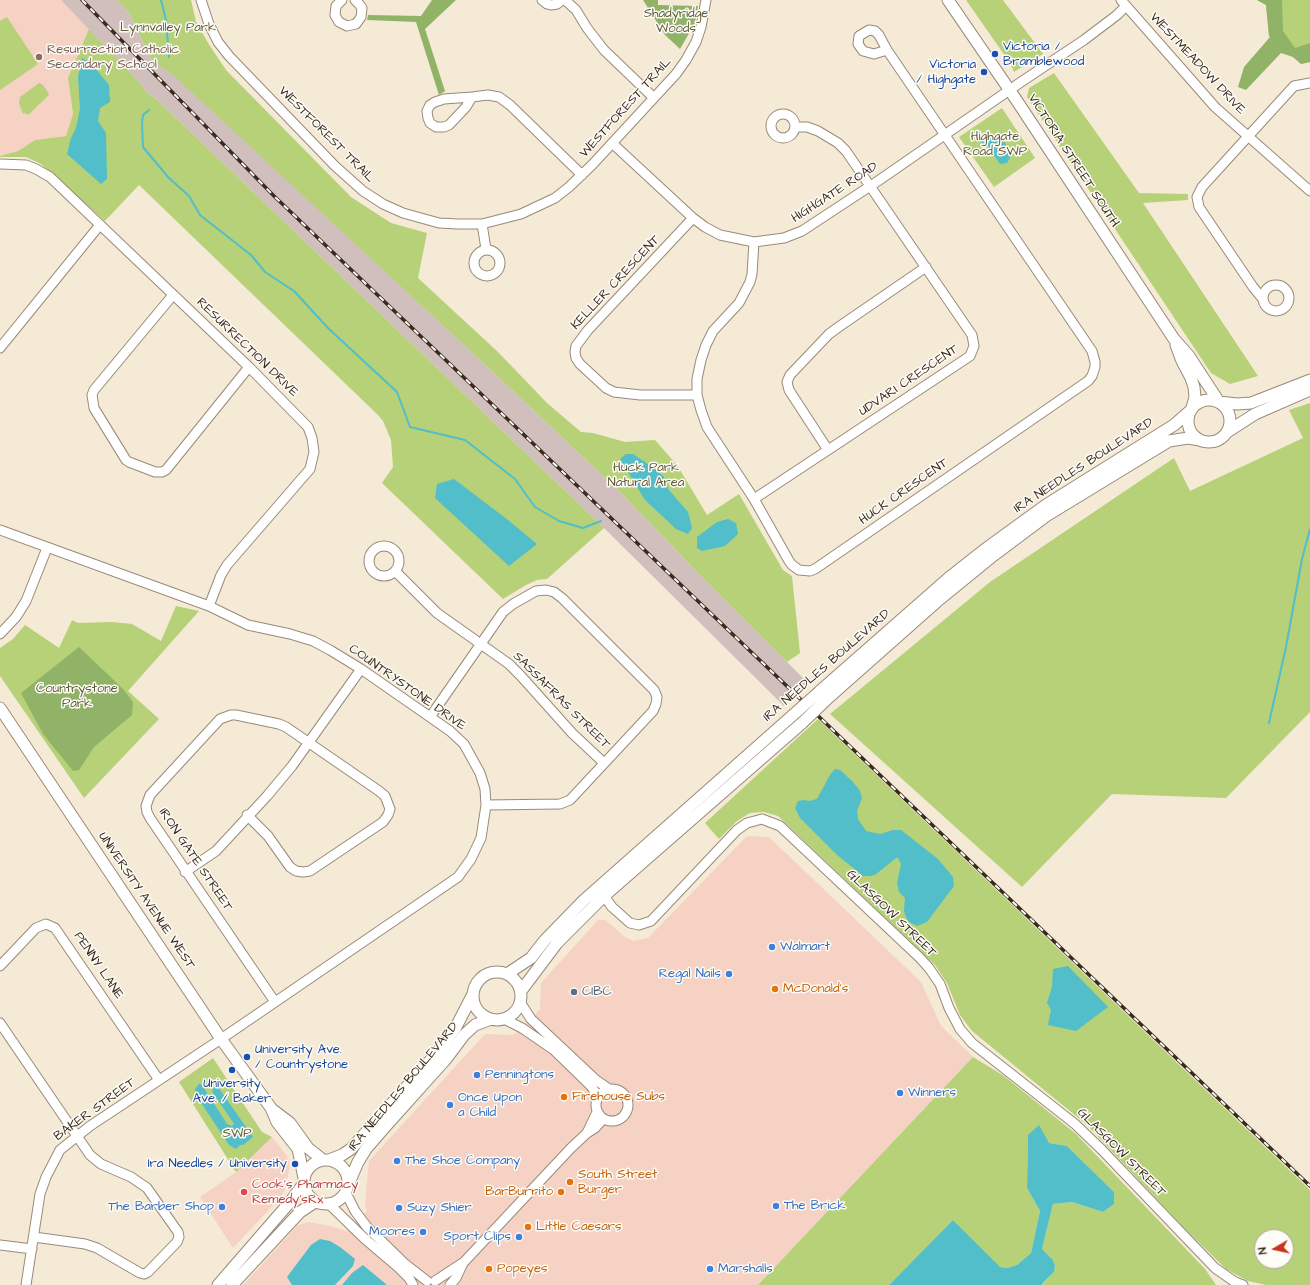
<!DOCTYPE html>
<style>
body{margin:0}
#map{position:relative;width:1310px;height:1285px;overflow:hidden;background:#f5ead5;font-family:"Architects Daughter",sans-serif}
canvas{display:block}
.north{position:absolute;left:1254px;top:1229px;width:40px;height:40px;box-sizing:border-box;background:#fdfcf7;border:1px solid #afa8a0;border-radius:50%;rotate:261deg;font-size:11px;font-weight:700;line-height:16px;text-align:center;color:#3b2a1e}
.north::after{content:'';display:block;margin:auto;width:14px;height:18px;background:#c8321e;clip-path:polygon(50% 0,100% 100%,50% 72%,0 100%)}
</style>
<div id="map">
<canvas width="1310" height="1285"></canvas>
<div class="north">N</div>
</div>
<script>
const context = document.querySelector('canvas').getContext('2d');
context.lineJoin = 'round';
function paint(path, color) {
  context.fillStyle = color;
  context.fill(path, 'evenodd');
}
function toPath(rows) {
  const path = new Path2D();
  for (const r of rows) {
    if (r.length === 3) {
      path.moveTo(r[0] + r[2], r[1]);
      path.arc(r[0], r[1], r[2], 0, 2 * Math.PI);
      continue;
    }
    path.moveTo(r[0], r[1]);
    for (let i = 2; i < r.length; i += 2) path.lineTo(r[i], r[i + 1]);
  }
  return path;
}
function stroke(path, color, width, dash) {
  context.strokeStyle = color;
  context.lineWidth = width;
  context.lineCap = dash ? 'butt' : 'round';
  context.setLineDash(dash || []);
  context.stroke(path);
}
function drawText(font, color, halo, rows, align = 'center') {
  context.font = font + ' "Architects Daughter",sans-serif';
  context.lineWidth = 3;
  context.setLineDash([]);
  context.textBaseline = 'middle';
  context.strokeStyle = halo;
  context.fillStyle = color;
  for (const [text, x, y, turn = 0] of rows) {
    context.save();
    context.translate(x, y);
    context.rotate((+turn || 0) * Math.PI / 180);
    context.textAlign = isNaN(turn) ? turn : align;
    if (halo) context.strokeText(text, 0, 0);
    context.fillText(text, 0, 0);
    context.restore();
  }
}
paint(toPath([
 [0,0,61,0,89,29,68,78,73,114,66,136,35,140,18,151,0,156],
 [747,836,769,837,921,982,941,1026,973,1057,758,1285,243,1285,297,1226,308,1222,331,1226,346,1231,367,1211,365,1205,369,1161,485,1034,514,1035,540,1009,541,983,598,920,605,920,625,937,634,941,648,938],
 [272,1137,287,1156,290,1165,285,1190,279,1199,233,1248,200,1197,236,1172]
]), '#f5d2c3');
paint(toPath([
 [61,0,117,0,129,13,152,61,171,72,495,374,620,492,702,577,809,684,784,706,604,528,156,99,144,90,142,85]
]), '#d1bfbd');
paint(toPath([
 [117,0,191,0,196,22,210,46,226,70,351,197,391,223,427,233,418,278,498,352,547,403,581,432,593,433,625,442,655,440,677,465,707,515,739,494,783,570,792,576,800,653,787,662,702,577,620,492,495,374,171,73,152,61,129,13],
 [966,0,1003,0,1043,54,1014,72,1010,63],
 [1257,0,1310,0,1310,62,1301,64,1269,36,1266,5],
 [7,17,38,64,0,90,0,21],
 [89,29,142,85,144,90,156,99,604,528,547,579,537,580,526,585,503,599,382,483,393,467,391,440,383,421,378,415,139,185,105,221,41,164,26,157,0,157,0,156,18,151,35,140,66,136,73,114,68,78],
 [1054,73,1139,193,1188,194,1188,200,1143,203,1258,376,1230,384,1211,373,1027,97,1029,88],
 [39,83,42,84,48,92,49,95,28,115,25,113,23,114,19,103,20,97],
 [1002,108,1035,158,994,187,959,137],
 [1310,403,1310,712,1226,798,1112,794,1022,887,830,714,990,582,1174,458,1190,491,1303,438,1289,410],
 [176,606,199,611,128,691,159,719,84,798,0,676,0,648,13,639,25,625,59,648,72,620,78,623,112,622,132,624,161,641],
 [818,719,1310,1190,1310,1285,1266,1285,1248,1281,1226,1269,1187,1231,1087,1125,972,1031,960,1015,947,983,935,965,778,816,764,812,750,813,737,821,719,839,705,823],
 [1262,1237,1286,1237,1286,1261,1262,1261],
 [973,1057,1004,1076,1076,1134,1205,1269,1216,1285,1042,1285,1054,1272,1055,1266,1053,1260,1042,1249,1053,1204,1072,1202,1103,1212,1114,1204,1114,1192,1067,1146,1049,1143,1028,1135,1027,1188,1040,1211,1031,1253,1017,1265,1007,1268,1000,1267,996,1264,953,1220,889,1285,758,1285],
 [213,1058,262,1132,272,1137,236,1172,179,1082]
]), '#b6d177');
paint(toPath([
 [432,0,456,0,425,29,445,91,439,95,416,22,367,20,368,15,421,16],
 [643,0,658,0,658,5,698,6,695,23,680,49,665,35],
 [1257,0,1282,0,1283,31,1295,48,1310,43,1310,62,1301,64,1293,57,1281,53,1246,90,1238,87,1244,67,1270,37,1269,36,1266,5],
 [79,647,123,689,133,702,132,715,94,747,79,770,73,771,43,734,21,693]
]), '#90b368');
paint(toPath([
 [82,58,91,63,109,85,110,102,100,108,98,121,106,133,107,179,101,184,67,154,71,138,76,128,80,109,78,77],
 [992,134,1000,136,1012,154,1007,163,1000,164,988,146,980,142,978,139],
 [626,454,633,454,655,469,664,477,669,490,688,512,692,528,688,534,676,529,645,500,620,459],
 [454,479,508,520,537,544,509,566,435,498,437,484],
 [728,519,736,523,738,534,725,546,702,551,697,548,697,537,717,522],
 [835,769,840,770,853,782,860,791,862,798,857,811,858,819,866,831,880,834,893,830,901,830,938,859,953,877,954,886,927,922,917,926,909,922,906,917,904,911,905,898,899,892,897,883,901,864,898,858,896,858,875,875,870,876,863,876,836,854,800,818,795,808,798,801,804,800,809,801,817,799,830,775],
 [1068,966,1108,1007,1076,1031,1048,1025,1051,1010,1047,1003,1052,987,1053,969],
 [199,1084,202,1085,227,1124,232,1126,234,1124,212,1091,214,1087,218,1087,253,1137,243,1145,240,1145,236,1149,229,1145,196,1095,195,1089],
 [1039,1125,1049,1143,1067,1146,1114,1192,1114,1204,1103,1212,1072,1202,1053,1204,1042,1249,1053,1260,1055,1266,1054,1272,1043,1283,1042,1285,889,1285,953,1220,1000,1267,1007,1268,1017,1265,1031,1253,1040,1211,1027,1188,1028,1135],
 [320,1239,330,1241,340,1247,355,1259,353,1266,335,1285,292,1285,287,1277,311,1245],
 [363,1265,387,1285,342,1285,352,1273]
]), '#51bec9');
stroke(toPath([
 [161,0,166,20,169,57],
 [149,110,143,115,142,124,143,147,168,177,189,196,200,215,251,255,265,272,294,291,328,328,397,392,410,427,465,440,515,479,535,507,559,521,583,528,601,521],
 [1269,723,1286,647,1302,559,1310,529]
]), '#51bec9', 2);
const minor = toPath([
 [201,0,209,24,218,42,229,56,335,166,363,191,383,204,403,213,439,223,458,224,482,224,521,214,555,198,569,187,592,165,676,74,686,60,696,42,701,27,706,0],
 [342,0,336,6,335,15,339,22,347,26,356,24,361,17,362,8,359,4,355,0],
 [542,0,547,4,551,5,557,4,562,0],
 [565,0,576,10,587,28,604,50,654,98],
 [1121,0,1215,107,1310,191],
 [472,97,466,107,449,125,444,127,436,127,430,123,428,118,427,111,430,105,435,102,444,99,472,97,488,95,499,97,510,105,582,175],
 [783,126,12],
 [612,143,693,218,705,227,720,235,754,242,784,238,802,231,878,181,1021,82,1084,40,1117,15,1126,6],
 [0,164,26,165,36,169,50,177,249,367,308,427,312,438,314,452,310,469,227,565,221,575,209,606],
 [693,218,588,330,576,346,575,352,576,358,580,364,606,388,614,392,640,395,697,395],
 [482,224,486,249],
 [754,242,752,274,750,282,739,303,713,331,706,345,701,360,697,379,697,395,701,410,707,427,754,499,789,561,792,565,799,570,810,571,815,569,1088,381,1092,376,1095,367,1095,362,1092,351,887,50,879,35,875,31,869,30,859,36,858,44,863,51,874,54,887,50],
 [487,263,13],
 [1276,298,13],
 [173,295,94,390,92,395,94,408,126,460,129,462,155,472,162,472,166,470,249,367],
 [1262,298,1253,287,1199,207,1197,197,1202,187,1294,86,1310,83],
 [0,348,99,226],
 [828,450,789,390,787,382,790,375,829,334,840,326,926,267],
 [754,499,964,360,970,356,974,346,972,335,846,151,838,143,818,131,807,127,795,127],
 [0,530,209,606,248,625,290,634,313,641,330,650,361,669,430,717,450,731,464,744,480,773,485,789,486,805,481,838,471,859,458,877,221,1039,90,1126,60,1150,46,1177,40,1194,26,1285],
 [384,561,15],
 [395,571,437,613,509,664,520,675,572,733,604,763],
 [0,634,16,617,26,601,47,548],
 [430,717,503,612,513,604,536,591,546,590,554,592,562,598,654,690,657,697,656,704,653,711,570,800,560,804,486,805],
 [247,815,268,836,290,867,296,871,303,872,310,871,383,822,388,815,390,809,385,796,379,791,286,727,279,724,236,715,231,715,220,719,150,795,146,806,147,812,150,818,275,1002],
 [185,872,216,851,267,796,292,766,361,669],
 [604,896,612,907,630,923,639,925,651,921,737,830,747,823,762,819,780,826,920,958,929,968,940,984,949,1008,960,1029,972,1043,1075,1124,1102,1150,1215,1268,1235,1282,1243,1285],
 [0,966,36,928,46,924,55,928,159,1080],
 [520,1002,531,1019,596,1080,609,1089],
 [504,1019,522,1028,554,1050,591,1086,598,1096],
 [0,1023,90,1155,101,1164,131,1177,147,1188,178,1232,179,1237,177,1242,148,1272,144,1274,140,1273,97,1248,85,1244,34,1237],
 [612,1105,16],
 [587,1133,597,1112],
 [346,1193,355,1211,367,1227,404,1263,427,1281],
 [330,1205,365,1239,398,1267,409,1278,413,1285],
 [0,1245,32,1249],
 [435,1281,464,1262,571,1148,587,1133,595,1128,603,1119],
 [450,1285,456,1278,463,1263]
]);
const major = toPath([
 [948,0,1017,101,1174,339,1189,356,1219,402],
 [1176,345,1182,361,1191,378,1194,387,1195,397,1192,408],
 [1209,421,21],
 [1219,402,1237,404,1251,403,1310,380],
 [1227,432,1255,414,1310,390],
 [819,692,951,576,984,550,1046,505,1174,425,1190,411],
 [826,700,940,599,994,555,1046,516,1169,441,1188,438,1200,440],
 [0,708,221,1039,271,1108,277,1122,298,1149,304,1178],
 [497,996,24],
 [507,974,531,958,545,940,584,900,793,715],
 [521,991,557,943,604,896,802,723],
 [273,1110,290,1123,308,1148,323,1160],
 [326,1182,22],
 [329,1160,342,1155,351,1149,437,1053,456,1027,473,994],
 [349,1183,358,1162,366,1149,385,1127,446,1059,464,1035,475,1025,491,1019],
 [218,1285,290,1202,304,1183],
 [232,1285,300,1212,315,1202]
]);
stroke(minor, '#988a7a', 11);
stroke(major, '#988a7a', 13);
stroke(minor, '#fff', 9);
stroke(major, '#fff', 11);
const rail = toPath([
 [82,0,274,196,1310,1186]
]);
stroke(rail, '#3b2a1e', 3.5);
stroke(rail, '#fdfcf7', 2, [6]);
const majorBridge = toPath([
 [793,715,819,692],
 [802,723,826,700]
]);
stroke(majorBridge, '#988a7a', 13, []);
stroke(majorBridge, '#fff', 11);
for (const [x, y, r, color] of [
 [995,54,4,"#1a4fb4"],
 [39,57,4,"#8d6e63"],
 [984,72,4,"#1a4fb4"],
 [772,947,4,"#3f7fe0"],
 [729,974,4,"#3f7fe0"],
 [775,989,4,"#e8710a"],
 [574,992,4,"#5c6f8a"],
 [247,1057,4,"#1a4fb4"],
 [232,1070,4,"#1a4fb4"],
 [477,1075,4,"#3f7fe0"],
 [900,1093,4,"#3f7fe0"],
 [564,1097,4,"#e8710a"],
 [450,1105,4,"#3f7fe0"],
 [397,1161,4,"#3f7fe0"],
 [295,1164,4,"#1a4fb4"],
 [570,1182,4,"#e8710a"],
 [244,1192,4,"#e0444e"],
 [561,1192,4,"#e8710a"],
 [776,1206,4,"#3f7fe0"],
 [222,1207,4,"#3f7fe0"],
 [399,1208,4,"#3f7fe0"],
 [528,1227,4,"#e8710a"],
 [423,1232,4,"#3f7fe0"],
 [519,1237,4,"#3f7fe0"],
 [489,1269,4,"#e8710a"],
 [710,1269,4,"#3f7fe0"]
]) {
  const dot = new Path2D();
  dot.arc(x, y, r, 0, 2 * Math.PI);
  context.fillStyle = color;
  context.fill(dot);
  stroke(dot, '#fdfcf7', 1.5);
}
drawText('13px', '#605c39', '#fdfcf7', [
 ["Shadyridge",676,14],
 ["Woods",676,29],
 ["Lynnvalley Park",168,28],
 ["Highgate",995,137],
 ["Road SWP",995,152],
 ["Huck Park",646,468],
 ["Natural Area",646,483],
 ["Countrystone",77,689],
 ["Park",77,704],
 ["SWP",237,1134]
]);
drawText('13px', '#164399', '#fdfcf7', [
 ["Victoria /",1003,47],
 ["Bramblewood",1003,62],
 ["Victoria",976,65,"right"],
 ["/ Highgate",976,80,"right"],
 ["University Ave.",255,1050],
 ["/ Countrystone",255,1065],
 ["University",232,1084,"center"],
 ["Ave. / Baker",232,1099,"center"],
 ["Ira Needles / University",287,1164,"right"]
], 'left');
drawText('13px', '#785e54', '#fdfcf7', [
 ["Resurrection Catholic",47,50],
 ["Secondary School",47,65]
], 'left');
drawText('13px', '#3b2a1e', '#fdfcf7', [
 ["WESTMEADOW DRIVE",1197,64,47],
 ["WESTFOREST TRAIL",626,108,-48],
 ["WESTFOREST TRAIL",326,135,45],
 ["VICTORIA STREET SOUTH",1073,161,57],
 ["HIGHGATE ROAD",835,193,-33],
 ["KELLER CRESCENT",616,283,-47],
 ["RESURRECTION DRIVE",247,348,44],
 ["UDVARI CRESCENT",909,381,-34],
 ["IRA NEEDLES BOULEVARD",1084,466,-33],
 ["HUCK CRESCENT",904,492,-35],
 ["IRA NEEDLES BOULEVARD",827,666,-41],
 ["COUNTRYSTONE DRIVE",407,688,35],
 ["SASSAFRAS STREET",561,701,45],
 ["IRON GATE STREET",195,860,56],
 ["UNIVERSITY AVENUE WEST",146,901,56],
 ["GLASGOW STREET",891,914,44],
 ["PENNY LANE",98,966,56],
 ["IRA NEEDLES BOULEVARD",404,1087,-50],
 ["BAKER STREET",95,1110,-36],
 ["GLASGOW STREET",1121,1153,45]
]);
drawText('13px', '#366cbe', '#fdfcf7', [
 ["Walmart",780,947],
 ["Regal Nails",721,974,"right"],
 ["Penningtons",485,1075],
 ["Winners",908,1093],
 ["Once Upon",458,1098],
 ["a Child",458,1113],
 ["The Shoe Company",405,1161],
 ["The Brick",784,1206],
 ["The Barber Shop",214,1207,"right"],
 ["Suzy Shier",407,1208],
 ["Moores",415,1232,"right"],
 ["Sport Clips",511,1237,"right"],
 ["Marshalls",718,1269]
], 'left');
drawText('13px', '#c56008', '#fdfcf7', [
 ["McDonald's",783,989],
 ["Firehouse Subs",572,1097],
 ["South Street",578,1175],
 ["Burger",578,1190],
 ["BarBurrito",553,1192,"right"],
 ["Little Caesars",536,1227],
 ["Popeyes",497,1269]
], 'left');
drawText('13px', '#4e5e75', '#fdfcf7', [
 ["CIBC",582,992]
], 'left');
drawText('13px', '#be3a42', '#fdfcf7', [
 ["Cook's Pharmacy",252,1185],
 ["Remedy'sRx",252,1200]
], 'left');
</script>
